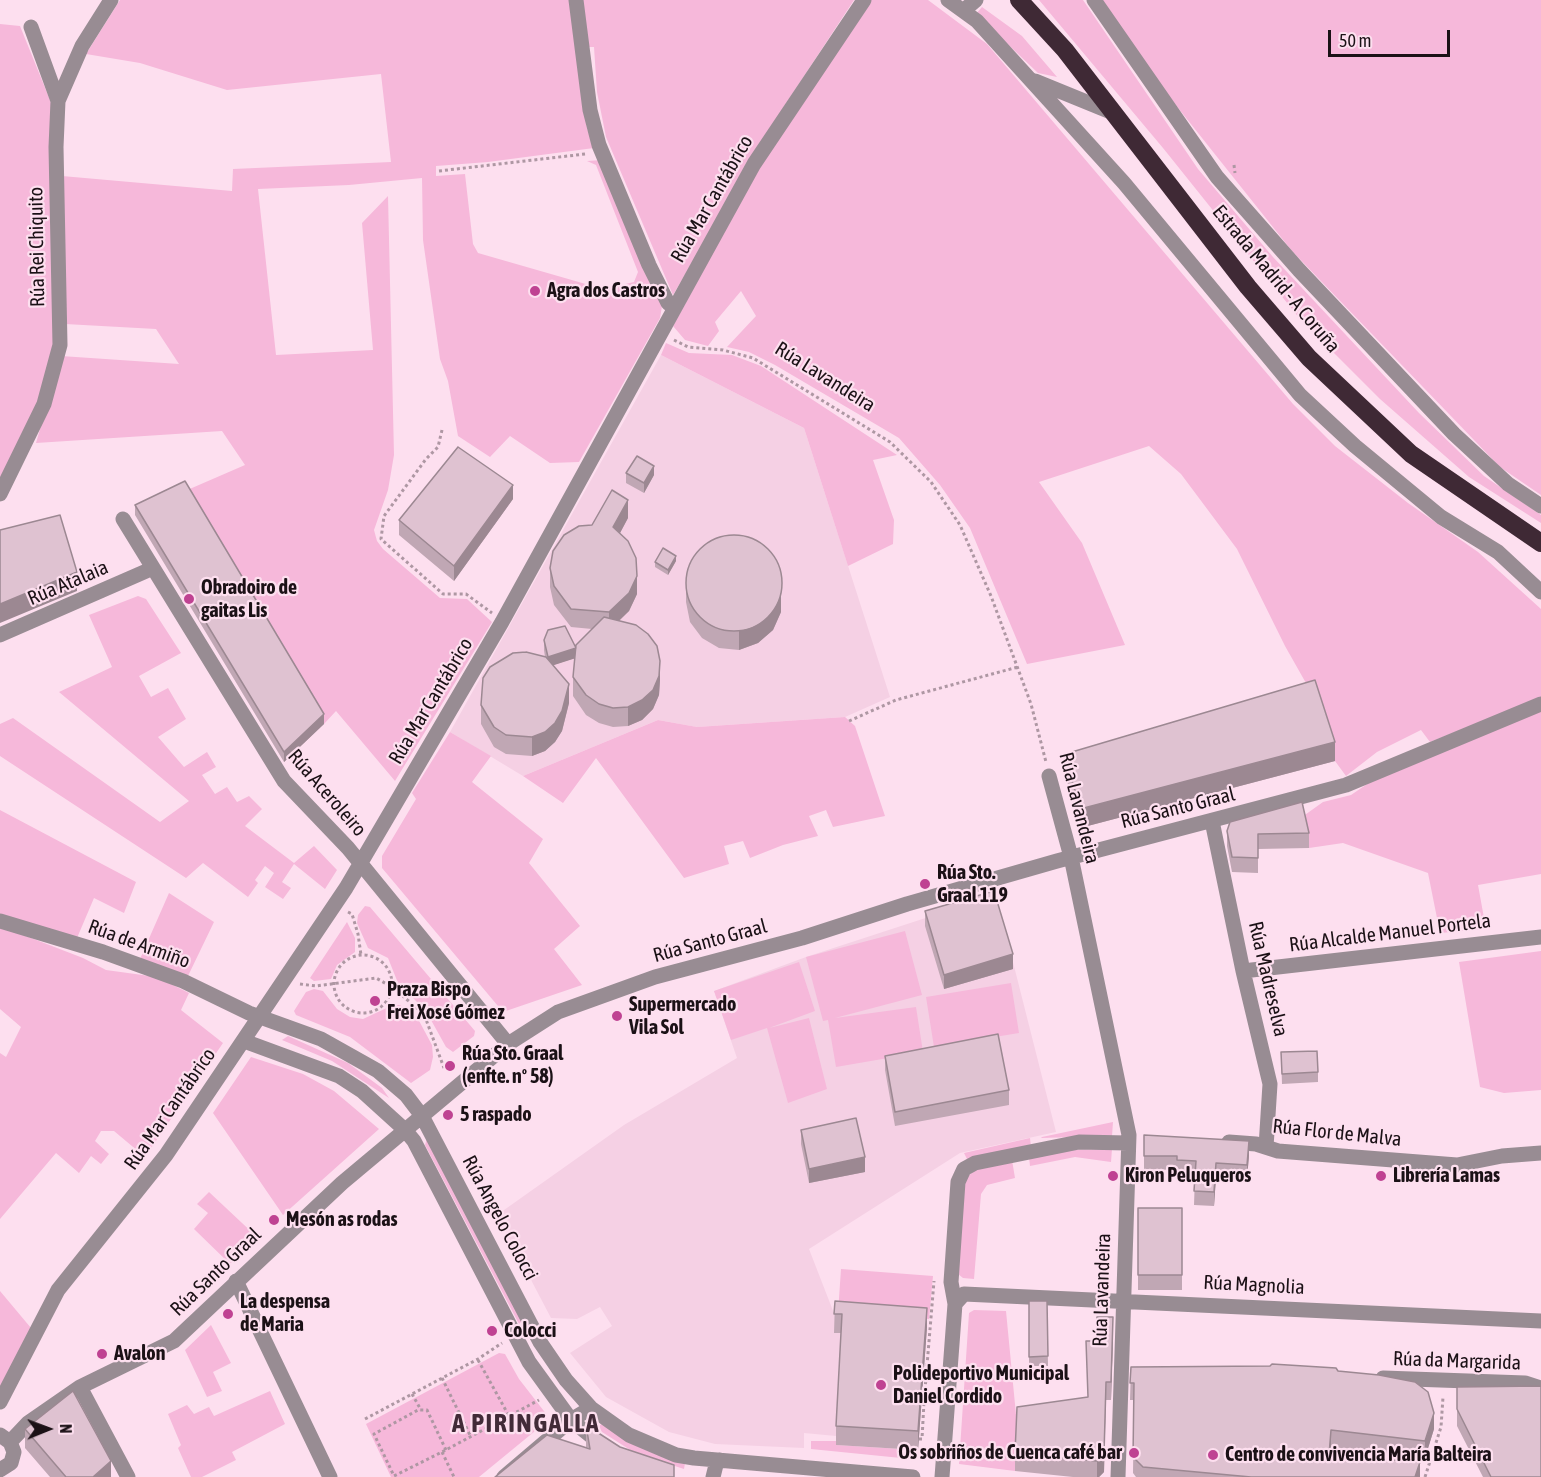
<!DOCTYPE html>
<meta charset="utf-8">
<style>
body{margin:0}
#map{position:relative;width:1541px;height:1477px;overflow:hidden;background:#fddfef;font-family:"Asap Condensed",sans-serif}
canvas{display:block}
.north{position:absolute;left:18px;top:1399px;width:60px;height:60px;-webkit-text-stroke:4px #fddfef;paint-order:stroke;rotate:89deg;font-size:16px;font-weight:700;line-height:24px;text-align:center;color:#1b1116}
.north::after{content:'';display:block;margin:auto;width:21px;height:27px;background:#1b1116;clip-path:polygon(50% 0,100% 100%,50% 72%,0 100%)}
.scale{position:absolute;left:1328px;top:30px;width:122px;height:27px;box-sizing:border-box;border:3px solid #1b1116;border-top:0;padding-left:8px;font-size:18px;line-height:21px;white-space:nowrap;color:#1b1116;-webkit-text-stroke:4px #fddfef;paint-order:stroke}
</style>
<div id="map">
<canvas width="1541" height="1477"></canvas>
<div class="north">N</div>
<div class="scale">50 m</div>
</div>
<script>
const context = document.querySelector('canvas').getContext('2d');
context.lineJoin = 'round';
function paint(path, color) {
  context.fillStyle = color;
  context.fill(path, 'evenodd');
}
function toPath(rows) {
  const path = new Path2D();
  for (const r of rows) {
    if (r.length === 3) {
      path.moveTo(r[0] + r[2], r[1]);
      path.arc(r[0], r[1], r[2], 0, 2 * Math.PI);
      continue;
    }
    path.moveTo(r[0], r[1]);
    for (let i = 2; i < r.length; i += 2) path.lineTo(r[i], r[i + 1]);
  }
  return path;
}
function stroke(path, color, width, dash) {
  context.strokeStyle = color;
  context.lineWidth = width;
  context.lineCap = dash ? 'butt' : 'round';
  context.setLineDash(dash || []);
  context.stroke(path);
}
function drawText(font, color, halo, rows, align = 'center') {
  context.font = font + ' "Asap Condensed",sans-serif';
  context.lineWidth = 4.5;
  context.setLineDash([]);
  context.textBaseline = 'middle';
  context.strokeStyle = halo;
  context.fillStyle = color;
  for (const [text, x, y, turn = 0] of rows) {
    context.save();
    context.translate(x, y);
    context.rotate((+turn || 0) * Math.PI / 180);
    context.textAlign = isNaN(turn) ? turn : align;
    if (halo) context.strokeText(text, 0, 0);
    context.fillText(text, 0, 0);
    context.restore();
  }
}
paint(toPath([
 [661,355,804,428,890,697,845,717,697,727,658,720,523,776,450,732],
 [996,895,1056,1132,960,1153,809,1249,842,1334,836,1436,804,1433,804,1448,715,1444,669,1432,606,1397,570,1353,612,1326,600,1307,577,1319,551,1318,497,1215,624,1125,737,1058,714,991,806,957]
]), '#f5d0e4');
paint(toPath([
 [120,0,570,0,587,128,594,148,488,162,436,166,436,176,465,174,473,244,478,253,603,289,634,282,638,272,596,165,587,161,602,160,662,306,660,318,579,462,550,463,510,436,490,457,458,436,448,381,440,359,423,240,422,178,349,185,258,189,276,355,373,350,362,223,388,196,394,455,388,490,374,530,377,541,383,549,440,598,467,599,492,622,395,781,336,711,324,724,185,491,245,465,222,431,36,443,61,356,179,364,156,329,65,324,62,176,232,191,233,169,391,162,381,74,227,90,140,63,86,54],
 [579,0,854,0,783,108,673,295,606,137,597,92,594,47,585,47],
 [871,0,928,0,987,44,1293,404,1335,446,1408,503,1478,552,1541,609,1541,698,1430,742,1421,730,1377,752,1346,776,1335,761,1315,699,1285,646,1237,549,1181,474,1149,446,1039,482,1082,543,1125,645,1027,664,970,528,940,485,899,438,775,365,749,352,727,347,756,316,741,291,715,322,719,331,708,346,685,340,673,326,761,164],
 [1039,0,1083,0,1198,169,1273,257,1419,413,1484,476,1541,515,1541,523,1469,477,1380,399,1300,319,1163,148],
 [1102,0,1541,0,1541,495,1500,467,1292,251,1163,89],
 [982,7,1022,36,1057,77,1038,73,976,14],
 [0,24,20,26,52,105,54,359,37,414,0,484],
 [666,343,689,353,732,355,761,366,897,455,873,460,894,520,893,544,848,566,804,428,661,355],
 [138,596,146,599,181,653,139,676,151,697,168,688,186,719,158,737,184,767,207,752,216,767,202,775,215,794,227,787,237,802,249,796,262,809,245,826,294,863,314,846,337,870,325,889,294,864,282,882,291,888,283,899,265,887,274,873,265,866,255,880,258,883,248,897,203,863,186,878,0,756,0,724,13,718,160,822,189,801,59,692,112,667,89,615],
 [1541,710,1541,874,1478,885,1486,929,1440,933,1428,873,1343,843,1309,848,1302,817,1323,802,1351,795,1376,778],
 [845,717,855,726,885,816,833,827,826,810,809,816,818,836,783,845,750,858,743,841,724,846,729,864,684,878,596,758,563,803,523,776,658,720,697,727],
 [450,732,491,756,472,782,543,839,529,863,580,926,554,949,582,985,503,1012,382,868,382,856,416,799,412,793],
 [0,810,136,882,124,913,94,898,77,938,0,915],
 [169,893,214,922,187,978,140,959],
 [365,906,370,907,475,1031,474,1036,453,1052,446,1047,426,1011,398,983,388,958,368,948,357,923,358,915],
 [347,922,355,938,355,952,337,965,331,979,314,981,310,978],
 [0,926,83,958,106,970,157,977,189,993,181,1010,223,1043,145,1157,114,1131,101,1131,95,1141,109,1154,101,1164,91,1156,79,1173,56,1153,0,1219,0,1053,6,1057,21,1027,0,1009],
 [905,931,922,995,835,1018,916,1007,923,1052,836,1067,828,1020,823,1021,806,957],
 [1541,951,1541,1090,1504,1093,1480,1087,1459,962],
 [799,962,815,1011,769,1028,809,1018,827,1089,788,1103,767,1028,731,1040,714,991],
 [1011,983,1019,1033,934,1047,926,997],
 [314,989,323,991,337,1009,350,1017,363,1019,393,1005,400,1005,417,1017,432,1045,433,1057,430,1070,411,1083,350,1037,296,1015,294,1011,306,992],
 [288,1036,348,1063,382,1088,389,1098,332,1061,282,1040],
 [251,1057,303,1074,334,1091,379,1129,283,1215,213,1113],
 [1113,1122,1112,1136,1041,1138,1042,1137],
 [427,1138,522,1321,519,1324,425,1145],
 [1030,1138,1031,1147,974,1160,967,1159,964,1153],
 [1112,1149,1111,1162,1075,1157,1030,1166,1029,1157,1068,1150],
 [1012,1160,1015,1178,987,1185,981,1194,974,1279,963,1278,958,1274,962,1188,967,1177,977,1168],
 [209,1192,258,1238,230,1264,194,1229,208,1213,197,1204],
 [841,1269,933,1276,929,1319,838,1313],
 [0,1291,31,1328,0,1388],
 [974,1310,1006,1311,1017,1425,1015,1471,959,1464,969,1313],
 [211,1325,231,1363,213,1372,222,1391,207,1397,185,1350],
 [499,1353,505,1354,519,1379,547,1415,546,1422,479,1477,391,1477,366,1424],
 [270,1391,285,1424,232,1452,236,1460,202,1477,191,1477,178,1448,181,1445,168,1414,187,1405,194,1414,209,1407,214,1416],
 [601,1424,685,1463,684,1469,635,1453,602,1432,599,1427],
 [811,1441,836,1441,836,1445,918,1450,924,1453,920,1458,911,1459,811,1449]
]), '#f6b8da');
stroke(toPath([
 [1234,165,1235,173],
 [439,171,585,154],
 [674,340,688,347,723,350,753,358,890,442,931,482,960,525,991,596,1031,704,1046,762],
 [442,430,438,447,426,459,384,516,381,539,443,594,466,594,492,613],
 [849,721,896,700,1018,667],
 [348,912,352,914,358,934,361,955],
 [363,984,29],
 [300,984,316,986,376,978,392,987,424,1014,444,1068],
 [478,1360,509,1416],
 [442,1378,471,1437],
 [412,1394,421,1410],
 [924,1402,934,1281],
 [365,1419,478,1359,502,1343],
 [919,1439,922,1439,924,1402,930,1402],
 [446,1450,427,1410,418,1410,374,1434,394,1476,442,1452,539,1400],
 [442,1452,454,1477],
 [1425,1477,1441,1427,1443,1397]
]), '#ae97a3', 3, [3, 3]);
stroke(toPath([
 [576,0,590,110,599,145,649,265,668,303,674,307],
 [948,0,977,21,1124,183,1300,395,1355,446,1441,517,1498,552,1541,592],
 [1094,0,1217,177,1299,270,1454,434,1508,484,1541,506],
 [963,11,976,0],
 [31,27,58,101],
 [1035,81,1111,112],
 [0,494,44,404,60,345,56,147,58,101,82,46,111,0],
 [123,519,284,781,348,848,508,1044],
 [0,635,151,569],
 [1049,776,1071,857,1129,1135,1118,1477],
 [1212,821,1243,971,1270,1084,1266,1147],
 [0,921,103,952,183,981,249,1013,321,1039,378,1071,406,1095,422,1116,540,1342,566,1380,591,1408,629,1435,676,1455,694,1458,913,1477],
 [1243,971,1541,937],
 [244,1041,339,1076,362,1091,405,1130,414,1141,529,1362,571,1420,602,1445],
 [1229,1142,1256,1144,1278,1151,1457,1165,1502,1156,1541,1153],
 [236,1281,330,1477],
 [955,1304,951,1282,958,1182,964,1169,975,1163,1079,1142,1128,1143],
 [1383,1378,1525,1383,1541,1388],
 [80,1387,128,1477],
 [0,1402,58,1290,166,1155,346,888,502,622,754,164,864,0],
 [0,1435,10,1442,14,1452,11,1463,0,1470],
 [10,1442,28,1423,80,1387,174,1341,342,1183,508,1044,558,1012,655,977,802,938,907,904,1057,861,1346,785,1541,704],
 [504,1477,571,1420,591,1408],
 [713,1477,716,1465,720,1460],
 [942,1477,955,1304,964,1294,1541,1321]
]), '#988c93', 15);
stroke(toPath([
 [1019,0,1065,50,1248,287,1309,358,1411,454,1541,543]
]), '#3f2935', 18);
paint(toPath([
 [626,473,654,475,644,493,626,483],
 [513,499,454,581,399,535,399,520],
 [135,505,324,724,284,762,135,515],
 [628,518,620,533,637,594,629,611,619,621,660,680,659,695,653,709,642,720,628,726,613,727,599,723,586,715,573,696,573,677,575,658,553,665,569,703,562,731,555,742,545,751,532,756,506,754,494,747,481,724,481,705,545,657,544,650,544,640,576,648,592,629,571,627,554,605,550,587,550,568,592,525],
 [676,561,668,575,655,567,655,562],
 [686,583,781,612,773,630,758,643,739,650,719,648,702,638,690,622,686,602],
 [1065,754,1335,761,1080,828,1065,774],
 [1227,831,1309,833,1309,848,1258,849,1258,873,1232,872,1227,846],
 [925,911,1013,969,944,989,925,926],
 [1281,1052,1318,1072,1318,1082,1282,1084],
 [885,1056,1009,1090,1009,1105,895,1126,885,1070],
 [801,1130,865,1172,809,1183,801,1144],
 [1144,1135,1249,1155,1247,1179,1216,1177,1214,1206,1194,1205,1195,1175,1177,1174,1177,1170,1144,1169],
 [1138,1208,1182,1208,1182,1290,1138,1290],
 [835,1301,927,1327,918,1450,836,1445,836,1426,841,1333,834,1333],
 [1029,1301,1047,1301,1048,1366,1029,1366],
 [1097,1317,1113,1335,1111,1400,1106,1400,1104,1472,1099,1477,1073,1477,1015,1471,1015,1453,1088,1397,1086,1341,1097,1341],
 [1131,1367,1338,1371,1434,1429,1425,1458,1331,1447,1330,1455,1420,1477,1136,1477,1133,1473,1134,1400,1130,1400],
 [1457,1387,1541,1477,1483,1477,1457,1426],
 [586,1425,620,1447,674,1477,586,1447],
 [25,1429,111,1477,50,1477,25,1448]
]), '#c0a7b4');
paint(toPath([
 [654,466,654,475,644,493,644,483],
 [513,485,513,499,454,581,454,566],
 [628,500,628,518,613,546,613,527],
 [676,556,676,561,668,575,668,570],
 [77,572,77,591,0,623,0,604],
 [637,576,637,594,629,611,609,630,609,612],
 [781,592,781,612,773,630,758,643,739,650,739,631],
 [576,648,576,658,548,667,548,657],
 [660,661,660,680,659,695,653,709,642,720,628,726,628,707],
 [569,684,569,703,562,731,555,742,545,751,532,756,532,737],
 [324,714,324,724,284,762,284,752],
 [1335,742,1335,761,1080,828,1080,809],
 [1013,954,1013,969,944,989,944,975],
 [1249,1141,1249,1155,1247,1179,1247,1165],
 [865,1157,865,1172,809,1183,809,1169],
 [1216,1163,1216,1177,1214,1206,1214,1192],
 [927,1308,927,1327,918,1450,918,1431],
 [1113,1317,1113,1335,1111,1400,1111,1382],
 [1106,1382,1104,1472,1099,1477,1097,1477,1097,1461],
 [1434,1413,1434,1429,1425,1458,1425,1441],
 [1331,1430,1331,1447,1329,1472,1329,1455],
 [111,1461,111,1477,93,1477],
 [1420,1462,1420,1477,1415,1477]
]), '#9c8892');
const building = toPath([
 [458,447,513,485,454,566,399,520,458,447],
 [637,456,654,466,644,483,626,473,637,456],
 [185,481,324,714,284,752,135,505,185,481],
 [612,490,628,500,613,527,628,541,636,558,637,576,629,593,609,612,571,609,554,586,550,568,553,551,564,535,579,526,592,525,612,490],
 [60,515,77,572,0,604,0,530,60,515],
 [734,583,48],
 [663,548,676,556,668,570,655,562,663,548],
 [604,617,636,625,648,634,657,646,660,661,659,676,653,690,642,700,628,707,613,708,599,704,586,695,573,677,576,645,604,617],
 [565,626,576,648,548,657,544,640,548,630,565,626],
 [526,652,546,657,569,684,562,711,555,723,545,732,532,737,506,735,494,727,481,705,483,678,490,667,513,653,526,652],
 [1315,680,1335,742,1080,809,1065,754,1315,680],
 [1302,802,1309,833,1258,834,1258,858,1232,857,1227,831,1230,822,1302,802],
 [994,891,1013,954,944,975,925,911,994,891],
 [998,1034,1009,1090,895,1112,885,1056,998,1034],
 [1317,1051,1318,1072,1282,1074,1281,1052,1317,1051],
 [856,1118,865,1157,809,1169,801,1130,856,1118],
 [1144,1135,1249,1141,1247,1165,1216,1163,1214,1192,1194,1191,1196,1161,1177,1160,1177,1156,1144,1156,1144,1135],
 [1138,1208,1182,1208,1182,1275,1138,1275,1138,1208],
 [835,1301,927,1308,918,1431,836,1426,842,1314,834,1314,835,1301],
 [1029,1301,1047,1301,1048,1356,1029,1357,1029,1301],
 [1097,1317,1113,1317,1111,1382,1106,1382,1104,1454,1097,1461,1015,1453,1017,1407,1088,1397,1086,1341,1097,1341,1097,1317],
 [1272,1364,1336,1368,1338,1371,1379,1375,1415,1382,1428,1392,1434,1413,1425,1441,1331,1430,1329,1455,1420,1462,1415,1477,1251,1477,1143,1467,1133,1457,1134,1383,1130,1383,1131,1367,1270,1366,1272,1364],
 [1541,1386,1541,1477,1491,1477,1457,1409,1457,1387,1541,1386],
 [73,1391,111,1461,93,1477,66,1477,25,1429,73,1391],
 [586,1425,620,1447,674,1465,674,1477,495,1477,547,1435,590,1449,586,1425]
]);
paint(building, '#dfc2d1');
stroke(building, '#9c8892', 1.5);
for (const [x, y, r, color] of [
 [535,291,6,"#bf4292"],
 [189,599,6,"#bf4292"],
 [925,884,6,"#bf4292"],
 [375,1001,6,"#bf4292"],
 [617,1016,6,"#bf4292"],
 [450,1066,6,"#bf4292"],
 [448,1115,6,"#bf4292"],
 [1113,1176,6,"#bf4292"],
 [1381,1176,6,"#bf4292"],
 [274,1220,6,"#bf4292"],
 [228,1314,6,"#bf4292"],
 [492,1331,6,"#bf4292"],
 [102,1354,6,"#bf4292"],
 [881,1385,6,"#bf4292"],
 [1134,1453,6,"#bf4292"],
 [1213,1455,6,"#bf4292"]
]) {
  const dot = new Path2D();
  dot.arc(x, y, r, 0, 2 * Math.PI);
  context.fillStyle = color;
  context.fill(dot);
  stroke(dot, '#fddfef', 2);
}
drawText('20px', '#1b1116', '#fddfef', [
 ["Rúa Mar Cantábrico",712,199,-60],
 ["Rúa Rei Chiquito",37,247,-91],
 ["Estrada Madrid - A Coruña",1276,279,50],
 ["Rúa Lavandeira",825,377,32],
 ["Rúa Atalaia",68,583,-23],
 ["Rúa Mar Cantábrico",431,701,-59],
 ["Rúa Aceroleiro",327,793,49],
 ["Rúa Lavandeira",1079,808,76],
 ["Rúa Santo Graal",1178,808,-14],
 ["Rúa Alcalde Manuel Portela",1390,933,-7],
 ["Rúa Santo Graal",710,941,-15],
 ["Rúa de Armiño",139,944,20],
 ["Rúa Madreselva",1268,979,77],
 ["Rúa Mar Cantábrico",170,1109,-55],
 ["Rúa Flor de Malva",1337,1133,6],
 ["Rúa Angelo Colocci",500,1218,62],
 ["Rúa Santo Graal",216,1272,-44],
 ["Rúa Magnolia",1254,1285,3],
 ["Rúa Lavandeira",1102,1290,-88],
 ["Rúa da Margarida",1457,1361,2]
]);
drawText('bold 20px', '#1b1116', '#fddfef', [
 ["Agra dos Castros",547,291],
 ["Obradoiro de",201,588],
 ["gaitas Lis",201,611],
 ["Rúa Sto.",937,873],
 ["Graal 119",937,896],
 ["Praza Bispo",387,990],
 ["Frei Xosé Gómez",387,1013],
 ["Supermercado",629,1005],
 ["Vila Sol",629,1028],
 ["Rúa Sto. Graal",462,1054],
 ["(enfte. nº 58)",462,1077],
 ["5 raspado",460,1115],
 ["Kiron Peluqueros",1125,1176],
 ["Librería Lamas",1393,1176],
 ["Mesón as rodas",286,1220],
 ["La despensa",240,1302],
 ["de Maria",240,1325],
 ["Colocci",504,1331],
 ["Avalon",114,1354],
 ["Polideportivo Municipal",893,1374],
 ["Daniel Cordido",893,1397],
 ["Os sobriños de Cuenca café bar",1122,1453,"right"],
 ["Centro de convivencia María Balteira",1225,1455]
], 'left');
context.letterSpacing = '1.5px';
drawText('bold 26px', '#422b38', '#fddfef', [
 ["A PIRINGALLA",526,1424]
]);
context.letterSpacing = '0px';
</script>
